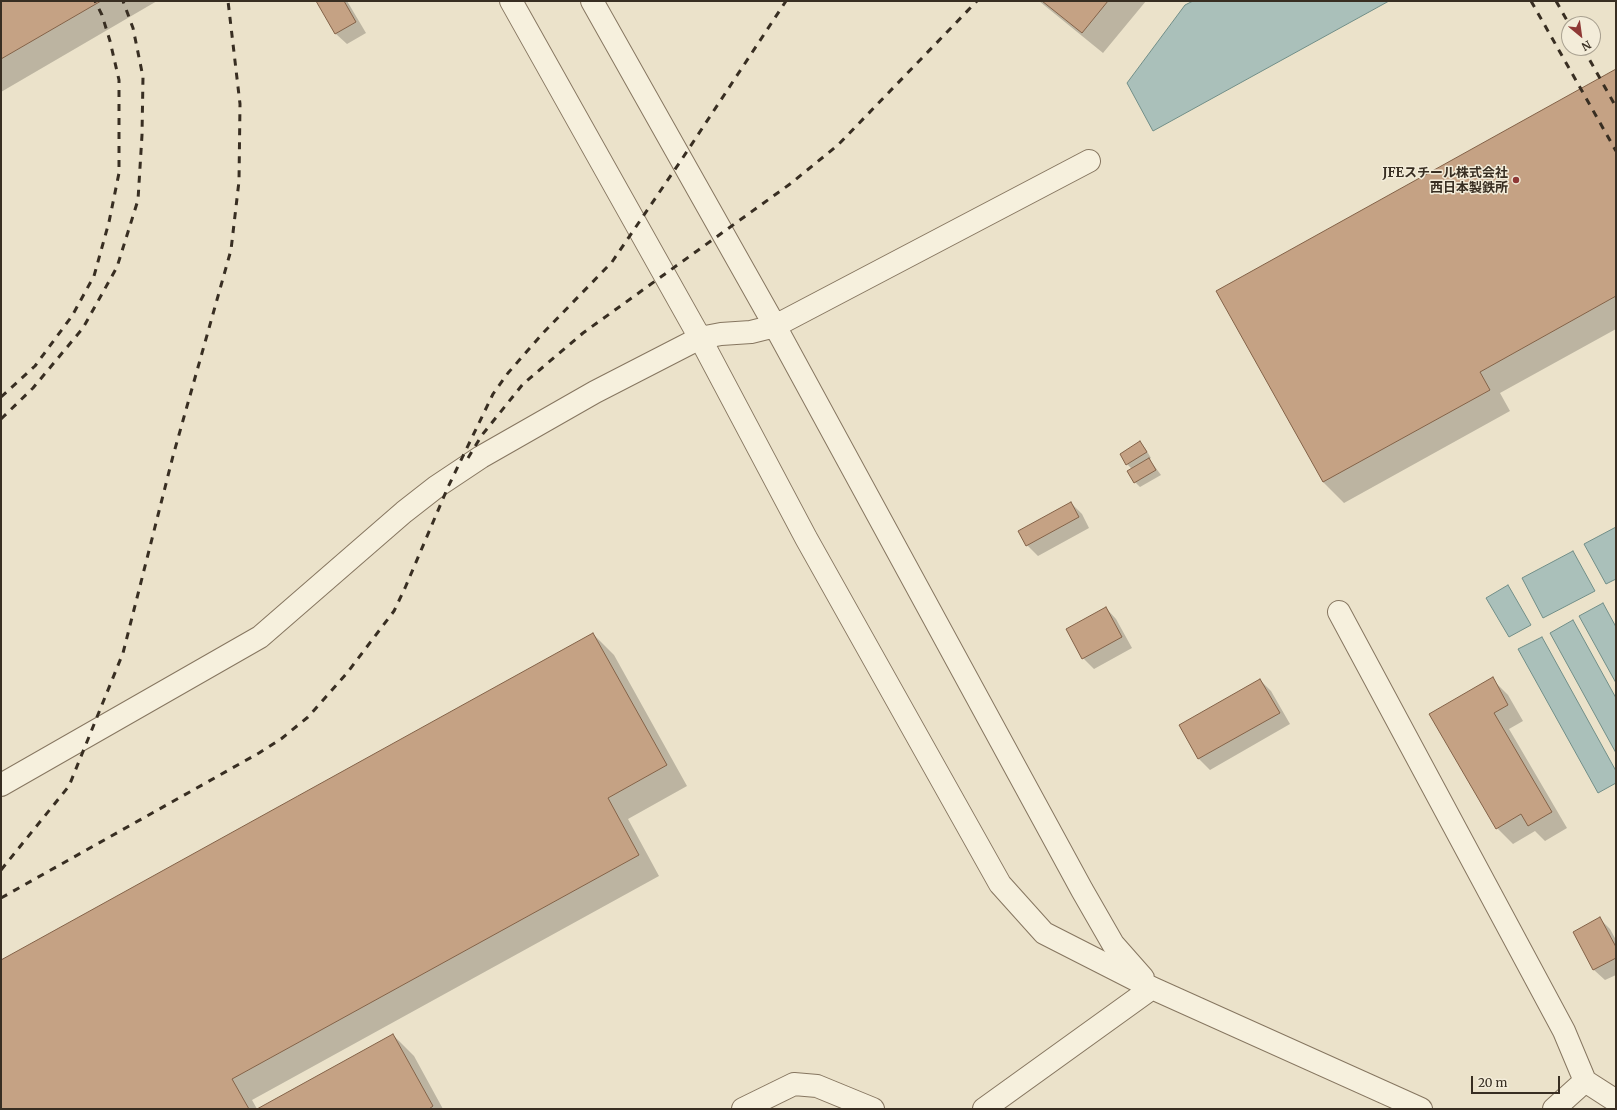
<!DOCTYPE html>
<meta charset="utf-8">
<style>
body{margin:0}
#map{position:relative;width:1617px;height:1110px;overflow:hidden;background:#ebe2ca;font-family:Merriweather,serif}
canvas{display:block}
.frame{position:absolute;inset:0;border:2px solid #382e22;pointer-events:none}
.north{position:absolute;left:1561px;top:16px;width:40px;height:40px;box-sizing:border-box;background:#f3ecd9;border:1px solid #a8a090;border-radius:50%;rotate:151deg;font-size:11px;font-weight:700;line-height:16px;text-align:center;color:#382e22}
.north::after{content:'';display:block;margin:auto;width:14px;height:18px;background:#8f3936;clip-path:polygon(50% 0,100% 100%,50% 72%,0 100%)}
.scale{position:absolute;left:1471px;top:1076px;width:89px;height:18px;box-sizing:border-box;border:2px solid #382e22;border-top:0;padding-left:5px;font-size:12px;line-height:14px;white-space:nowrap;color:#382e22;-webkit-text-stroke:3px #f3ecd9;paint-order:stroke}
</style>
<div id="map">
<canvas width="1617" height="1110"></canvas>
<div class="frame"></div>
<div class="north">N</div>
<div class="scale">20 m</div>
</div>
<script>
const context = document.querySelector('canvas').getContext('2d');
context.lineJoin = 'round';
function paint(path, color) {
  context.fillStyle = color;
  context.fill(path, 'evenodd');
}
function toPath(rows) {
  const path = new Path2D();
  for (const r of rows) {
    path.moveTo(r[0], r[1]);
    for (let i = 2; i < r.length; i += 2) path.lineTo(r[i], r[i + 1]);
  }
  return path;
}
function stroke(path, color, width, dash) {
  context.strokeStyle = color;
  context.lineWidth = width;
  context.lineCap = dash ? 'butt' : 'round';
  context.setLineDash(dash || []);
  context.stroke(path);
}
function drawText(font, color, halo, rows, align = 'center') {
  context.font = font + ' Merriweather,"Noto Sans JP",serif';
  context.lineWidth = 3;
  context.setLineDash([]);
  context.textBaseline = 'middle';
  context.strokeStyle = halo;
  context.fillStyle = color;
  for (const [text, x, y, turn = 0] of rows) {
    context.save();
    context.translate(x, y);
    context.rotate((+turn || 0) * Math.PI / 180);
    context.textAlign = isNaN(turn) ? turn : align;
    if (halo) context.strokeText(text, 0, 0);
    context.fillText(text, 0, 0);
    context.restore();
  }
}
const water = toPath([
 [1193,1,1389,1,1153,131,1127,83,1185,5,1193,1],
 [1616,527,1616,579,1606,584,1584,544,1616,527],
 [1573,551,1595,591,1543,618,1522,578,1573,551],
 [1508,585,1531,625,1509,637,1486,598,1508,585],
 [1603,603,1616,627,1616,683,1579,616,1603,603],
 [1573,620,1616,698,1616,753,1550,633,1573,620],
 [1542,637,1616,771,1616,783,1598,793,1518,649,1542,637]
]);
paint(water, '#aac0ba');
stroke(water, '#718e88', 1);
paint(toPath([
 [1,1,157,1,1,92],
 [317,1,347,1,366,33,347,44,336,34],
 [1039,1,1146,1,1103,53],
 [1616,70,1616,329,1500,393,1510,411,1344,503,1323,482,1218,291],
 [1140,443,1145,448,1151,458,1149,459,1161,475,1140,487,1135,482,1132,469,1127,464],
 [1071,503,1082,514,1089,528,1038,556,1027,545],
 [1106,608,1116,619,1132,648,1094,669,1083,658],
 [593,634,614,655,687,786,628,819,659,876,252,1100,257,1109,1,1109,1,961],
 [1492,679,1508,695,1523,721,1509,729,1567,828,1545,841,1535,831,1513,844,1497,828],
 [1260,680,1271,691,1290,724,1210,770,1199,759,1180,726],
 [1600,919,1610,929,1616,940,1616,975,1605,980,1594,970,1574,933],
 [393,1035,414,1056,443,1109,259,1109]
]), '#0003');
const building = toPath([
 [1,1,101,1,1,59,1,1],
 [316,1,344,1,356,22,335,34,316,1],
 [1042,1,1108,1,1082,33,1042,1],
 [1616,69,1616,296,1480,372,1490,390,1323,482,1216,291,1616,69],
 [1140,441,1147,452,1126,465,1120,454,1140,441],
 [1149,458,1156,470,1134,483,1127,471,1149,458],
 [1071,502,1079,517,1026,546,1018,531,1071,502],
 [1106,607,1122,637,1082,659,1066,629,1106,607],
 [593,633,667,765,608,798,639,855,232,1079,249,1109,1,1109,1,960,593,633],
 [1493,677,1508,705,1494,713,1552,812,1528,826,1521,814,1496,829,1429,714,1493,677],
 [1260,679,1280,713,1198,759,1179,725,1260,679],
 [1600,917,1616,947,1616,958,1593,970,1573,932,1600,917],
 [393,1034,433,1106,429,1109,257,1109,393,1034]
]);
paint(building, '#c5a284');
stroke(building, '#836248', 1);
const minor = toPath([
 [511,1,700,338,806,538,1000,884,1044,933,1152,988,1421,1109],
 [592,1,775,326,1082,890,1113,944,1143,978],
 [1339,612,1564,1031,1585,1081,1554,1109],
 [1,785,260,637,404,512,436,487,481,457,595,392,700,338,721,334,751,332,775,326,1089,161],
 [1585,1081,1616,1101],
 [743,1109,794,1084,817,1086,873,1109],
 [984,1109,1152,988]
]);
stroke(minor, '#867660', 24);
stroke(minor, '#f6f0dd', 22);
stroke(toPath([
 [1531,1,1616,151],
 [1556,1,1569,24],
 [1583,48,1616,107],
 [1,397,35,366,72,316,94,276,109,222,119,173,119,80,110,41,102,15,95,1],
 [1,419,33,388,83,328,117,267,138,200,142,135,143,77,133,28,123,1],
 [468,458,482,435,523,384,583,333,790,184,838,145,977,1],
 [1,870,69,786,123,653,173,456,231,250,239,181,240,104,228,1],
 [1,898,259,753,281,739,308,717,347,673,394,611,405,588,448,487,493,394,508,373,544,332,612,262,682,159,786,1]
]), '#382e22', 3, [7, 7]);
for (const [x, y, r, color] of [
 [1516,180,4,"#8f3936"]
]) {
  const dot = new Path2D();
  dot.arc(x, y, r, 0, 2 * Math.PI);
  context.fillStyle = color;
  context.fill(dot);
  stroke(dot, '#f3ecd9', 1.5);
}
drawText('bold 13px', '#382e22', '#f3ecd9', [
 ["JFEスチール株式会社",1508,173],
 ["西日本製鉄所",1508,188]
], 'right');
</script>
